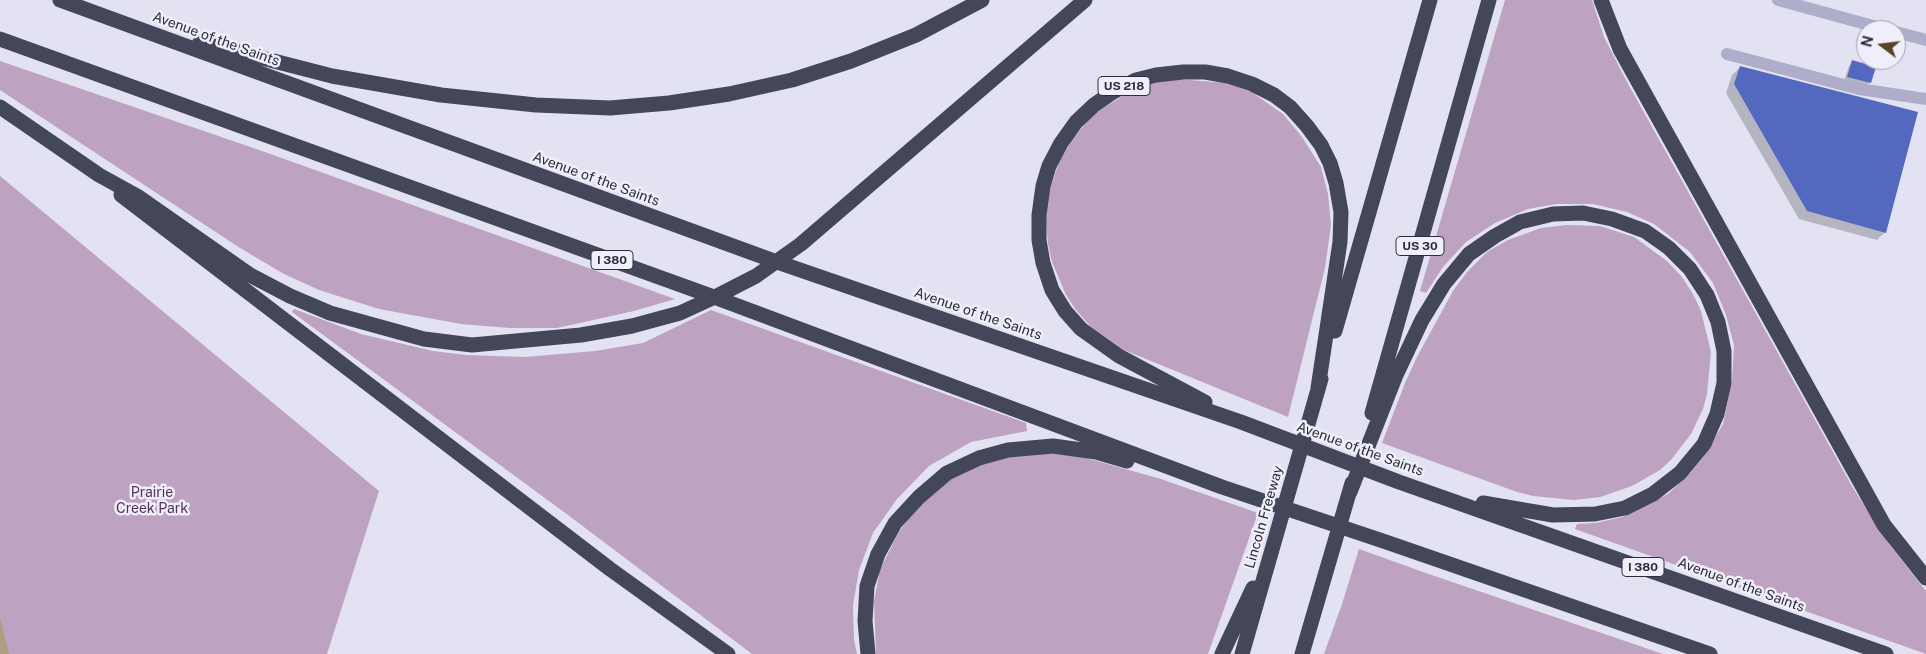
<!DOCTYPE html>
<style>
body{margin:0}
#map{position:relative;width:1926px;height:654px;overflow:hidden;background:#e3e2f2;font-family:"Public Sans",sans-serif}
canvas{display:block}
.north{position:absolute;left:1856px;top:20px;width:50px;height:50px;box-sizing:border-box;background:#efeefa;border:1px solid #a1a1ad;border-radius:50%;rotate:285deg;font-size:14px;font-weight:700;line-height:20px;text-align:center;color:#2c2d39}
.north::after{content:'';display:block;margin:auto;width:18px;height:22px;background:#594523;clip-path:polygon(50% 0,100% 100%,50% 72%,0 100%)}
</style>
<div id="map">
<canvas width="1926" height="654"></canvas>
<div class="north">N</div>
</div>
<script>
const context = document.querySelector('canvas').getContext('2d');
context.lineJoin = 'round';
function paint(path, color) {
  context.fillStyle = color;
  context.fill(path, 'evenodd');
}
function toPath(rows) {
  const path = new Path2D();
  for (const r of rows) {
    path.moveTo(r[0], r[1]);
    for (let i = 2; i < r.length; i += 2) path.lineTo(r[i], r[i + 1]);
  }
  return path;
}
function stroke(path, color, width, dash) {
  context.strokeStyle = color;
  context.lineWidth = width;
  context.lineCap = dash ? 'butt' : 'round';
  context.setLineDash(dash || []);
  context.stroke(path);
}
function drawText(font, color, halo, rows, align = 'center') {
  context.font = font + ' "Public Sans",sans-serif';
  context.lineWidth = 5;
  context.setLineDash([]);
  context.textBaseline = 'middle';
  context.strokeStyle = halo;
  context.fillStyle = color;
  for (const [text, x, y, turn = 0] of rows) {
    context.save();
    context.translate(x, y);
    context.rotate((+turn || 0) * Math.PI / 180);
    context.textAlign = isNaN(turn) ? turn : align;
    if (halo) context.strokeText(text, 0, 0);
    context.fillText(text, 0, 0);
    context.restore();
  }
}
paint(toPath([
 [1505,0,1592,0,1604,37,1627,82,1853,488,1889,544,1926,591,1926,654,1575,529,1577,524,1596,523,1622,517,1668,494,1691,472,1707,452,1723,424,1732,382,1734,345,1726,315,1713,283,1690,252,1654,224,1627,212,1593,204,1556,204,1528,209,1495,223,1466,242,1443,267,1426,293,1420,291],
 [0,61,262,151,675,299,634,311,557,328,510,328,461,324,379,309,319,290,284,274,240,248,0,90],
 [1176,79,1228,83,1253,93,1283,114,1302,137,1321,167,1328,194,1331,225,1325,268,1288,417,1124,350,1090,326,1076,310,1066,295,1052,262,1048,244,1046,220,1047,197,1059,163,1071,141,1093,114,1128,93,1150,83],
 [0,176,379,491,327,654,0,654],
 [1567,225,1600,226,1634,237,1667,261,1682,277,1693,294,1701,311,1711,352,1707,394,1703,409,1691,434,1671,460,1660,470,1632,486,1600,497,1574,500,1533,496,1517,492,1382,443,1405,383,1417,357,1453,291,1467,272,1487,252,1508,240,1541,228],
 [294,309,361,334,433,351,466,355,525,357,595,351,643,343,711,310,1026,423,1027,431,971,442,929,466,897,499,873,533,859,570,853,605,854,640,857,654,752,654,572,518,292,312],
 [1041,452,1079,456,1161,479,1258,513,1208,654,876,654,874,601,880,570,897,535,918,504,946,480,979,465,1003,456],
 [1359,549,1423,572,1663,654,1324,654,1342,604]
]), '#bea2c1');
paint(toPath([
 [0,617,9,654,0,654]
]), '#ae9d82');
paint(toPath([
 [1853,61,1870,82,1866,86,1844,81,1849,66],
 [1740,67,1885,232,1877,240,1799,219,1726,93,1732,75]
]), '#0003');
paint(toPath([
 [1852,60,1876,67,1871,83,1847,77],
 [1740,66,1918,112,1886,233,1807,211,1734,84]
]), '#5468bf');
stroke(toPath([
 [1778,0,1888,30],
 [1896,32,1926,40],
 [1727,54,1859,89,1926,99]
]), '#afaeca', 12);
stroke(toPath([
 [60,0,777,262,1241,422,1399,482,1886,654],
 [1601,0,1620,49,1884,525,1926,578],
 [0,39,714,297,1222,487,1386,542,1710,654],
 [200,42,332,76,441,95,536,105,610,108,669,103,729,94,792,80,851,61,916,35,982,0],
 [0,107,99,175,137,196,250,275,290,296,330,313,424,339,472,345,581,335,632,326,680,313,717,296,756,276,801,244,1085,0],
 [121,195,610,569,728,654],
 [1335,331,1430,0],
 [1205,402,1119,356,1081,329,1065,311,1052,290,1043,263,1039,240,1039,215,1043,186,1049,166,1061,143,1076,122,1094,105,1113,92,1136,80,1156,75,1183,72,1205,72,1228,76,1252,84,1274,95,1290,107,1307,126,1321,145,1330,163,1336,183,1341,212,1340,242,1318,388],
 [1372,413,1489,0],
 [1350,492,1396,375,1422,320,1444,284,1469,254,1495,236,1520,222,1553,214,1583,213,1612,219,1645,231,1669,248,1690,269,1707,295,1718,322,1724,351,1724,383,1717,414,1704,444,1680,473,1653,494,1625,508,1595,514,1553,515,1483,503],
 [868,654,865,621,867,586,878,554,895,523,919,497,947,473,979,458,1008,450,1053,446,1096,452,1127,461],
 [1222,654,1253,588],
 [1242,654,1321,379],
 [1302,654,1352,483]
]), '#44465a', 15);
for (const [x, y, w] of [
 [1124,86,52],
 [1420,246,48],
 [612,260,42],
 [1643,567,42]
]) {
  const box = new Path2D();
  box.roundRect(x - w / 2, y - 9.5, w, 19, 4);
  context.fillStyle = '#efeefa';
  context.fill(box);
  stroke(box, '#2c2d39', 1);
}
drawText('bold 12px', '#2c2d39', null, [
 ["US 218",1124,86],
 ["US 30",1420,246],
 ["I 380",612,260],
 ["I 380",1643,567]
]);
drawText('14px', '#2c2d39', '#efeefa', [
 ["Avenue of the Saints",216,39,20],
 ["Avenue of the Saints",596,179,20],
 ["Avenue of the Saints",978,314,19],
 ["Avenue of the Saints",1360,449,20],
 ["Lincoln Freeway",1264,517,-74],
 ["Avenue of the Saints",1741,585,20]
]);
drawText('14px', '#543156', '#efeefa', [
 ["Prairie",152,493],
 ["Creek Park",152,509]
]);
</script>
